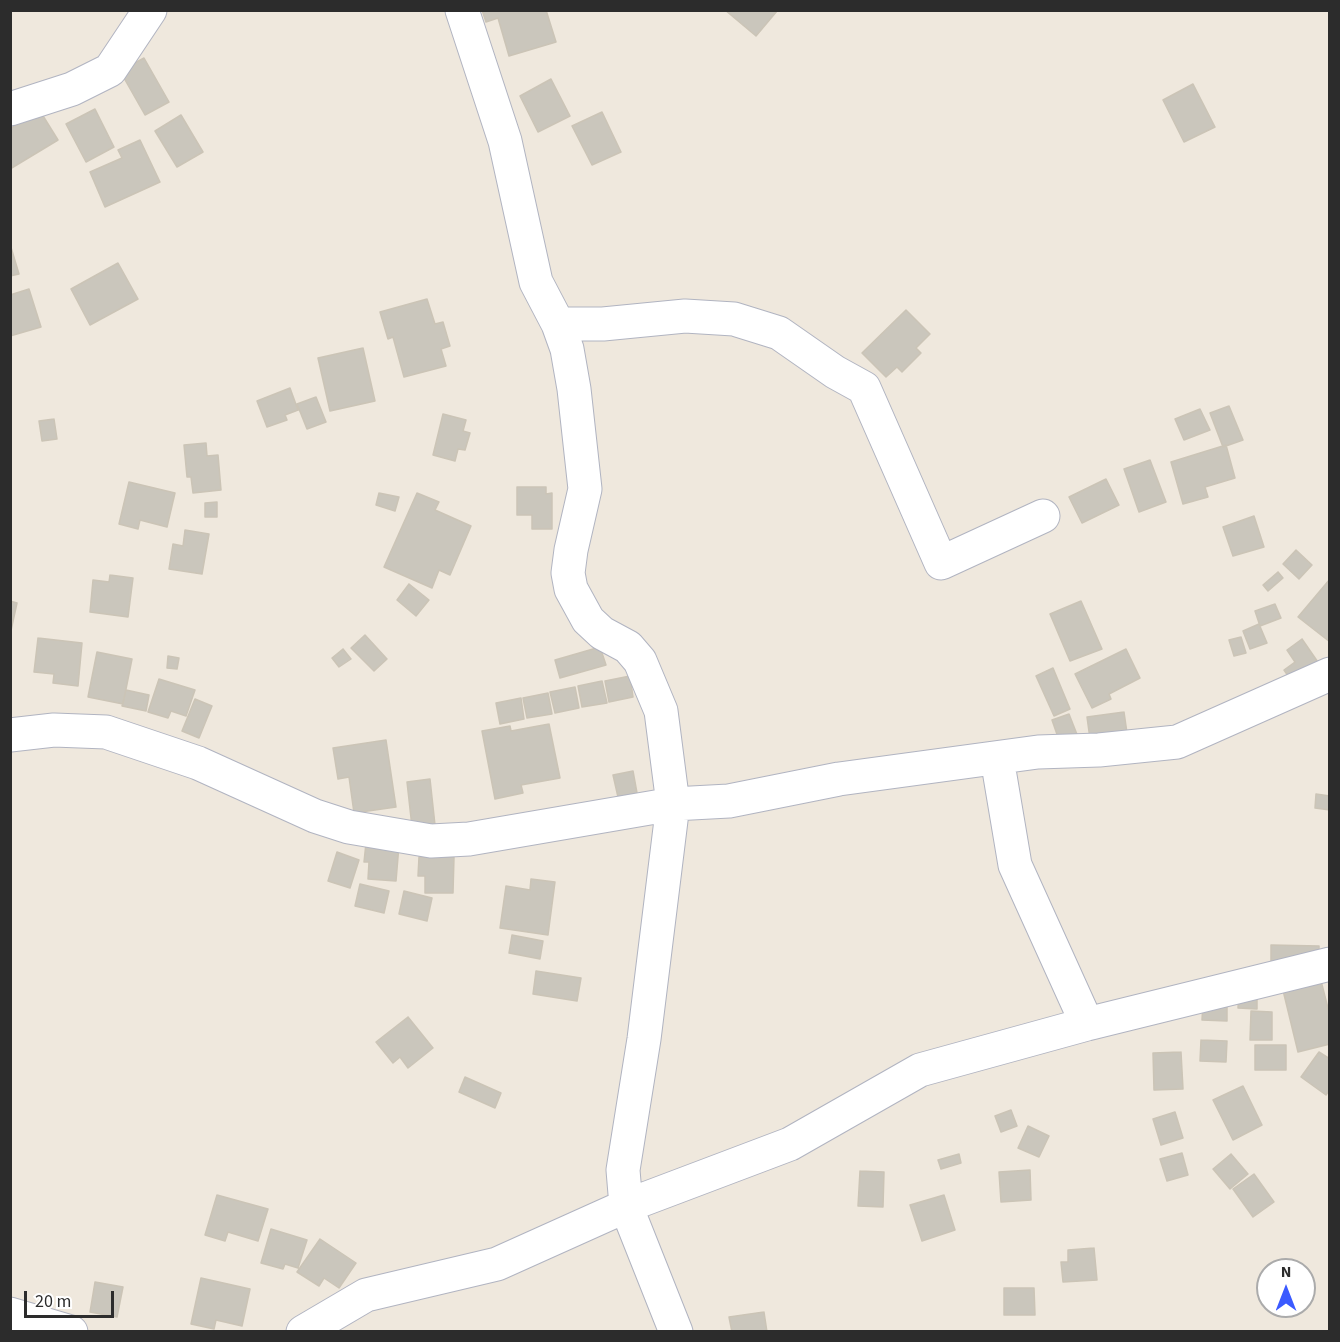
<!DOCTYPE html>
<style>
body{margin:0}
#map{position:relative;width:1340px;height:1342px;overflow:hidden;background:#efe8dd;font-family:"Source Sans 3",sans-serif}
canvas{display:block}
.frame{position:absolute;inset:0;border:12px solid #2c2c2c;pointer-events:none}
.north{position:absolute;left:1256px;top:1258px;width:60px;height:60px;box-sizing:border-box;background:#fff;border:2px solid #ababab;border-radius:50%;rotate:0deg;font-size:16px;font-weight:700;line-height:24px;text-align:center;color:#2c2c2c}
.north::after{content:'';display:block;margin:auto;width:21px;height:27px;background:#3b5aff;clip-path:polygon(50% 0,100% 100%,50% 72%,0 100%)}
.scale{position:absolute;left:24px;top:1291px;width:90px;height:27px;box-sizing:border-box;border:3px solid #2c2c2c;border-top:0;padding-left:8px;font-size:18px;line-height:21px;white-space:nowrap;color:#2c2c2c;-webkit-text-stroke:4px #fff;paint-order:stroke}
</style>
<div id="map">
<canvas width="1340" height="1342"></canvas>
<div class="frame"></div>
<div class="north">N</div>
<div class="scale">20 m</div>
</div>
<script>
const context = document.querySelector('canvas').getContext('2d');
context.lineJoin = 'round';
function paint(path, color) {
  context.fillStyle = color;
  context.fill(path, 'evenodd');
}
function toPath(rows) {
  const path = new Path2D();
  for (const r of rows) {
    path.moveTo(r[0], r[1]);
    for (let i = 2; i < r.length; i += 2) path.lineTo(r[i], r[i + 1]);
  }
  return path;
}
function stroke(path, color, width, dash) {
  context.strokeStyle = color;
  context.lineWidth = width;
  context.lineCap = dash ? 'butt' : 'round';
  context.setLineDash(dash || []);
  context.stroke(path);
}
const building = toPath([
 [482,10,546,10,556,42,509,56,498,18,486,22,482,10],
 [725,10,775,10,777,11,756,36,725,10],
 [144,58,169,102,145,115,120,71,144,58],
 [551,79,570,116,538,132,520,96,551,79],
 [1193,84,1215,127,1184,142,1163,100,1193,84],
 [95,109,114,147,86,162,66,124,95,109],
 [40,111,58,140,10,169,10,129,40,111],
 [602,112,621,152,592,165,572,126,602,112],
 [181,115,203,152,177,167,155,131,181,115],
 [140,140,160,182,105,207,90,172,122,158,118,150,140,140],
 [10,244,19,274,10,276,10,244],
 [118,263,138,299,90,325,71,289,118,263],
 [29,289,41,327,10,336,10,295,29,289],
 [427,299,435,324,443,322,450,346,441,349,446,366,404,377,393,337,388,339,380,312,427,299],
 [906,310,930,334,916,348,921,353,902,372,897,367,886,377,862,353,906,310],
 [363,348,375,401,330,411,318,358,363,348],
 [290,388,298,410,285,415,287,420,267,427,257,401,290,388],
 [316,397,326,422,307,429,297,404,316,397],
 [1229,406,1243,440,1223,447,1210,413,1229,406],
 [1200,409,1210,430,1184,440,1175,419,1200,409],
 [443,414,466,420,463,431,470,433,465,450,458,449,455,461,433,455,443,414],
 [54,419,57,439,42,441,39,421,54,419],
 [206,443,207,456,218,455,221,490,193,493,191,477,187,477,184,445,206,443],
 [1226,445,1235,478,1205,487,1208,497,1183,504,1171,462,1226,445],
 [1150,460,1166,502,1139,512,1124,469,1150,460],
 [1106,479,1119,505,1082,523,1069,497,1106,479],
 [129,482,175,493,167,527,140,520,138,529,119,524,129,482],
 [517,487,546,487,546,494,552,493,552,529,532,529,532,515,517,515,517,487],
 [379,493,399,497,395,511,376,505,379,493],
 [417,493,439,502,435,510,471,526,450,575,439,570,432,588,384,567,417,493],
 [217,502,217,517,205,517,205,503,217,502],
 [1254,516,1264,547,1233,556,1223,527,1254,516],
 [185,530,209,534,202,574,169,569,173,544,183,546,185,530],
 [1296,550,1312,565,1299,579,1283,564,1296,550],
 [1278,572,1283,578,1268,591,1263,585,1278,572],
 [110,575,133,578,128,617,90,612,93,580,109,582,110,575],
 [1330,579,1330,642,1298,617,1330,579],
 [409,584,429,600,416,616,397,600,409,584],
 [10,601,17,603,10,635,10,601],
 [1081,601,1102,649,1070,661,1050,614,1081,601],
 [1275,604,1281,618,1260,626,1255,611,1275,604],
 [1259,624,1267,643,1250,649,1243,631,1259,624],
 [365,635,387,659,374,671,351,648,365,635],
 [1241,637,1246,653,1234,656,1229,640,1241,637],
 [38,638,82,643,78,686,53,683,54,674,34,672,38,638],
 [1302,639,1322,668,1295,686,1284,670,1295,662,1287,650,1302,639],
 [600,647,606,665,560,678,555,660,600,647],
 [343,649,351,659,339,667,332,658,343,649],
 [1126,649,1140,678,1109,694,1111,699,1092,708,1075,674,1126,649],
 [97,652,132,659,123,704,88,697,97,652],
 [168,656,179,658,177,669,167,668,168,656],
 [1053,668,1070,709,1054,716,1036,676,1053,668],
 [630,676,633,697,609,702,605,681,630,676],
 [159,679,195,690,186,716,171,711,168,718,148,712,159,679],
 [602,681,607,703,582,707,578,686,602,681],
 [575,687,579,708,555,713,550,692,575,687],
 [126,690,149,695,146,711,122,706,126,690],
 [548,693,552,714,527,718,523,698,548,693],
 [521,698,524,719,500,724,496,703,521,698],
 [195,699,212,706,199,738,182,731,195,699],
 [1124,712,1127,733,1090,739,1087,717,1124,712],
 [1069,714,1078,737,1060,743,1052,720,1069,714],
 [549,724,560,778,521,785,523,793,495,799,482,731,510,726,511,731,549,724],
 [386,740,396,807,354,813,349,777,338,779,333,748,386,740],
 [633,771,637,793,618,797,613,775,633,771],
 [430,779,435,825,412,827,407,782,430,779],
 [1316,794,1330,796,1330,810,1315,808,1316,794],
 [366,843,399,845,396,881,368,879,369,862,364,862,366,843],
 [337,852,359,860,350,888,328,881,337,852],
 [419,857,454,857,453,893,425,893,425,876,418,876,419,857],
 [531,879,555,882,548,935,500,928,506,886,530,890,531,879],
 [360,884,389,891,384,913,355,906,360,884],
 [404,891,432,898,427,921,399,914,404,891],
 [512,935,543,941,540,959,509,953,512,935],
 [1271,945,1319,946,1319,964,1271,963,1271,945],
 [536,971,581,978,577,1001,533,994,536,971],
 [1319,973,1330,1016,1330,1044,1298,1052,1281,982,1319,973],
 [1239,990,1257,991,1257,1009,1238,1008,1239,990],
 [1203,1002,1227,1002,1227,1021,1202,1020,1203,1002],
 [1251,1011,1272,1012,1272,1040,1250,1040,1251,1011],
 [408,1017,433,1048,408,1068,400,1057,393,1063,376,1042,408,1017],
 [1201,1040,1227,1041,1226,1062,1200,1061,1201,1040],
 [1255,1045,1286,1045,1286,1070,1255,1070,1255,1045],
 [1181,1052,1183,1089,1154,1090,1153,1053,1181,1052],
 [1319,1052,1330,1059,1330,1089,1326,1095,1301,1077,1319,1052],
 [465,1077,501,1093,495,1108,459,1092,465,1077],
 [1243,1086,1262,1125,1233,1140,1213,1100,1243,1086],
 [1011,1110,1017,1126,1001,1132,995,1116,1011,1110],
 [1175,1112,1183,1138,1161,1145,1153,1119,1175,1112],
 [1028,1126,1049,1136,1039,1157,1018,1148,1028,1126],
 [1182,1153,1188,1175,1167,1181,1160,1159,1182,1153],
 [959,1154,961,1163,941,1169,938,1160,959,1154],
 [1231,1154,1248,1174,1230,1189,1213,1169,1231,1154],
 [1030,1170,1031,1200,1001,1202,999,1172,1030,1170],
 [860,1171,884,1172,883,1207,858,1206,860,1171],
 [1254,1174,1274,1202,1253,1217,1233,1189,1254,1174],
 [217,1195,268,1209,258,1241,228,1232,225,1241,205,1235,217,1195],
 [944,1195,955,1230,922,1241,910,1205,944,1195],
 [271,1229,307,1240,298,1268,285,1264,283,1269,261,1263,271,1229],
 [320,1239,356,1263,339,1288,324,1278,319,1286,297,1272,320,1239],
 [1094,1248,1097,1280,1063,1282,1061,1262,1068,1262,1068,1250,1094,1248],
 [201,1278,250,1289,242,1326,216,1320,214,1329,191,1324,201,1278],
 [95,1282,123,1287,117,1317,90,1312,95,1282],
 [1004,1288,1034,1288,1035,1315,1004,1315,1004,1288],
 [764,1312,767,1332,732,1332,729,1317,764,1312]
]);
paint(building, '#cac6bc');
stroke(building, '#cbc4b6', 1.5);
const street = toPath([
 [462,10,505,141,536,282,558,324,603,324,685,316,734,319,779,333,835,372,864,388,941,563,1043,516],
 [10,109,72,89,110,70,150,10],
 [558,324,567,349,574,389,585,489,571,550,568,573,571,589,588,620,602,633,628,647,640,661,661,711,673,804,644,1039,623,1170,626,1206,676,1332],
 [10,735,54,730,106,732,198,763,315,816,349,827,431,841,469,839,673,804,729,801,839,779,1038,752,1099,750,1177,742,1330,674],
 [997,758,1015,865,1087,1024],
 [10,1314,71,1332],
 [303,1332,366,1295,497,1264,626,1206,790,1144,920,1070,1087,1024,1330,964]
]);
stroke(street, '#b1b4c1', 35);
stroke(street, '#fff', 33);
</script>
